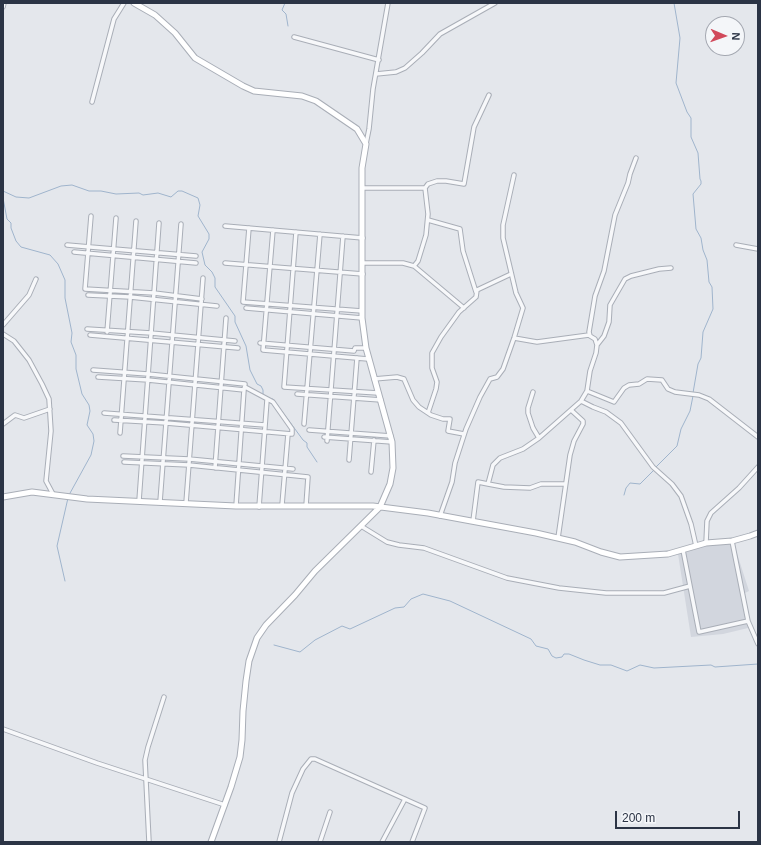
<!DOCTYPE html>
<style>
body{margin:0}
#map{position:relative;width:761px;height:845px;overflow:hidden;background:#e4e7ec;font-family:Arial,sans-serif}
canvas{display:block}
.frame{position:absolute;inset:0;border:4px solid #2b3445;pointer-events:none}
.north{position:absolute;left:705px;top:16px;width:40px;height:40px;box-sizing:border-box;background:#f4f6f9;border:1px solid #a4a8b1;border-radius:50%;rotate:92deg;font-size:11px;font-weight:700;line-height:16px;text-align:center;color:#2b3445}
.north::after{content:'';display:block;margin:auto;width:14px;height:18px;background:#d1495b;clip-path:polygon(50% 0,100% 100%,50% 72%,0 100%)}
.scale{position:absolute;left:615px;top:811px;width:125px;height:18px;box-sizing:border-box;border:2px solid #2b3445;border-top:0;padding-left:5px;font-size:12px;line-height:14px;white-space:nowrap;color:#2b3445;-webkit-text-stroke:3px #f4f6f9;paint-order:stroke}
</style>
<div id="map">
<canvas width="761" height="845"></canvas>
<div class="frame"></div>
<div class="north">N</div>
<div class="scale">200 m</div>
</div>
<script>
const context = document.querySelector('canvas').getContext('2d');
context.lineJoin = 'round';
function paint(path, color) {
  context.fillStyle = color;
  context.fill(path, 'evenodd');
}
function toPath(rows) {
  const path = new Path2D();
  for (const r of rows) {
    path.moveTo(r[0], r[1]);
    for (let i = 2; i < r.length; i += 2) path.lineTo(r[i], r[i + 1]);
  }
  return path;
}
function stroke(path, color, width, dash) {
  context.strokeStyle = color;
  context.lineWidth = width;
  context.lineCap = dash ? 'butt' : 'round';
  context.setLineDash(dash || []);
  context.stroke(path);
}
paint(toPath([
 [733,541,749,591,745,593,748,628,723,634,691,637,678,554,710,543]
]), '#d2d6de');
stroke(toPath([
 [285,3,282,10,286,14,288,26],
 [674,3,680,38,676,83,687,112,691,118,691,137,698,153,700,179,701,181,701,184,693,194,696,229,701,238,703,250,707,260,709,282,712,287,713,309,703,332,701,358,698,364,693,393],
 [3,191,16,197,29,198,61,186,72,185,89,191,101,191,116,194,139,193,143,195,158,193,171,197,178,191,182,191,198,198,200,205,198,216,209,234,209,239,202,252,205,265,212,272,215,278,215,287,235,316,235,322,246,346,250,370,257,384,261,386,263,390,263,395],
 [3,198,7,219,11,223,11,228,16,241,21,247,50,255,58,264,65,280,65,298,72,333,71,342,76,355,76,369,82,394,89,405,90,411,87,425,93,434,94,441,91,455,69,495],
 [269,399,273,399,303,440,307,443,307,447,317,462],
 [656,467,677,446,681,429,690,411,693,396],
 [624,495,626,488,630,483,640,484,654,470],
 [65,581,57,546,68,498],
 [274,645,300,652,315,640,342,626,350,629,395,608,404,607,411,599,423,594,450,601,531,639,536,646,548,649,552,656,556,658,562,657,564,654,569,654,584,660,600,665,611,665,627,671,640,665,654,668,711,665,715,667,758,664]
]), '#9fb4cc', 1);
const street = toPath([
 [3,7,4,3],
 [294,37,379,60],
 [376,74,396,72,405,68,422,53,440,34,495,3],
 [92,102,114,19,124,3],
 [366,144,369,129,373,89,388,3],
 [363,188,425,188,428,184,437,181,446,181,464,184,474,127,489,95],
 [91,216,85,289,154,293,202,299],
 [428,220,460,229,463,251,476,292],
 [225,226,363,238],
 [249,228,243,302,362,311],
 [273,230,263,350,368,359],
 [296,232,284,387,378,393],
 [67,245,196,256],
 [736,245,758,249],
 [74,252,196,263],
 [225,263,363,274],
 [363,263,403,263,414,266,464,308],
 [414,266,418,261,426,235,428,214,425,188],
 [88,295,130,297,217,306],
 [246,308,362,318],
 [3,325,29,295,36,279],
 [87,329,151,333,235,341],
 [107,332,116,218],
 [3,334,14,341,29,360,42,384,49,399,51,431,46,481,53,494],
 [90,335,238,348],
 [514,338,537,342,589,335],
 [260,343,354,351,355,348,366,348],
 [597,345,604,336,609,322,610,305,625,279,631,276,659,269,671,268],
 [93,370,148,374,245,384,244,390,236,506],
 [98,377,148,380,244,390],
 [374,379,397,377,404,379,413,400,419,407,431,415,443,419,450,419,448,431,464,434],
 [587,391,614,402,624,388,629,385,639,384,647,379,662,380,668,389,675,392,699,395,709,399,758,437],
 [533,392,528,408,528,413,533,428,539,438],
 [297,394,381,400],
 [581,401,593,407,606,412,621,423,653,467,672,484,681,496,691,524,696,546],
 [104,413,265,425],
 [428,413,436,389,437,382,432,368,432,353,441,337,459,312,476,297,477,290,511,274],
 [114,420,166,423,292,434,292,429,273,402,245,387],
 [3,424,15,415,24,418,50,409],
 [304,424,320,234],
 [309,430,391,436],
 [120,433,136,221],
 [324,437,392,442],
 [327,441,343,236],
 [123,456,189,459,293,469],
 [349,460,357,358],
 [124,462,189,465,308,477,306,506],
 [215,468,226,318],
 [371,472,374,440],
 [488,484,504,487,530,488,541,484,565,484],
 [139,501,159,223],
 [160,502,181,224],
 [186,503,203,278],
 [282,505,288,434],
 [259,507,267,400],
 [440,516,452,482,455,463,466,429,480,397,490,379,497,377,503,369,514,338,523,308,516,293,503,238,503,225,514,175],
 [473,521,478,482,488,484,493,465,500,458,523,449,539,438,581,401,587,391,590,371,596,353,597,345,595,339,590,336,589,332,595,296,604,271,615,215,628,183,630,174,636,158],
 [361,526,387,542,399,545,424,548,507,578,559,588,606,593,664,593,690,586],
 [558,538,570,455,574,441,583,424,583,421,571,410],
 [732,541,748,621,758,644],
 [706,543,707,521,711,513,739,488,758,467],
 [683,550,699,632,748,621],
 [3,729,97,763,225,805],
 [149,842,145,760,148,747,164,697],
 [279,842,292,793,303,769,311,759,315,759,425,808,412,842],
 [320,842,330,812],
 [382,842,405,799]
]);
const secondary = toPath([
 [134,3,155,15,175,33,195,58,243,86,254,91,302,96,316,101,357,129,366,144,362,168,362,318,366,348,392,442,393,468,390,484,380,507,315,571,295,595,266,625,257,638,249,661,246,681,243,711,242,740,240,757,231,787,211,842],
 [3,497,32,492,87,499,236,506,373,506,428,513,536,533,575,542,601,552,620,557,668,554,706,543,732,541,750,536,758,533]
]);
stroke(street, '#a9aeb7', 5.5);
stroke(secondary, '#a9aeb7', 7);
stroke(street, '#f7f8fa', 3.5);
stroke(secondary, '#fff', 5);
</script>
